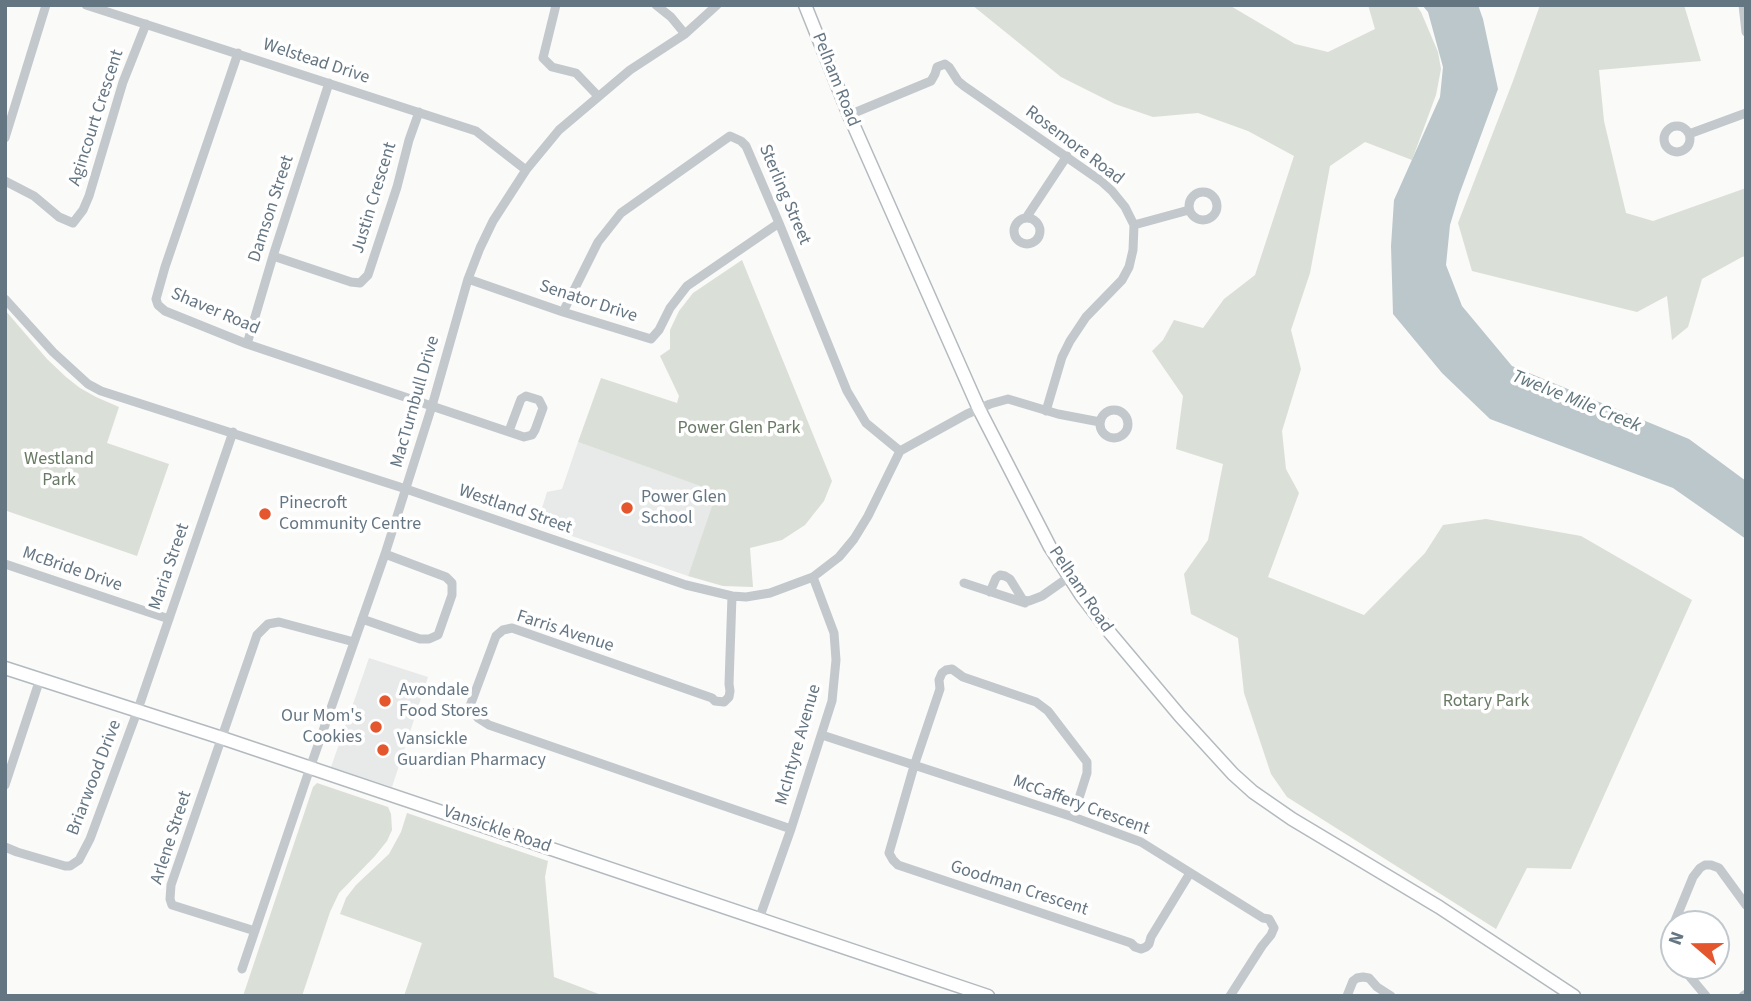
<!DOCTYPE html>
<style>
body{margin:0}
#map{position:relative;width:1751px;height:1001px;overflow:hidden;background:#fafaf8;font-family:"Source Sans 3",sans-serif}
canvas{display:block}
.frame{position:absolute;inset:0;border:7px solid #657683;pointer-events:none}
.north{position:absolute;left:1660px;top:910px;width:70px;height:70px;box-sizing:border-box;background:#fff;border:2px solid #c1c8cd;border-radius:50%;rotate:290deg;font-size:19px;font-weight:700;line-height:28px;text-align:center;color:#657683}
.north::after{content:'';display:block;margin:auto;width:24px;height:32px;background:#e4572e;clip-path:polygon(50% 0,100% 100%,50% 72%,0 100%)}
</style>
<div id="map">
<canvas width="1751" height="1001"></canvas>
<div class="frame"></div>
<div class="north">N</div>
</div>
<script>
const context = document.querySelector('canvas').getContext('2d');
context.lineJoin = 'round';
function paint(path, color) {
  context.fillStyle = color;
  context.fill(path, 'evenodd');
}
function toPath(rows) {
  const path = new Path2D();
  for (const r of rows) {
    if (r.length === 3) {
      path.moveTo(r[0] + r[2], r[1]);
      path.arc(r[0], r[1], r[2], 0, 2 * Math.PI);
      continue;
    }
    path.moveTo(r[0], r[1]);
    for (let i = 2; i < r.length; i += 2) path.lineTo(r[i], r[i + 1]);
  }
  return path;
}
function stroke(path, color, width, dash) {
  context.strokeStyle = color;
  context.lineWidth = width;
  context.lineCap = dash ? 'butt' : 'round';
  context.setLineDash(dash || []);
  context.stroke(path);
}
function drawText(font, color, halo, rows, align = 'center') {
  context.font = font + ' "Source Sans 3",sans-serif';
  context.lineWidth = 7;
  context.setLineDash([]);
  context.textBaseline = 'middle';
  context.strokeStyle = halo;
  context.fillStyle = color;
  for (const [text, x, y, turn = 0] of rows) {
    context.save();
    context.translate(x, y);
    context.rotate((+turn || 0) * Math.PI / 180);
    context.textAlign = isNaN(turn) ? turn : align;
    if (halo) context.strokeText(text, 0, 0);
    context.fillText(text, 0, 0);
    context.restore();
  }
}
paint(toPath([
 [578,442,718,492,688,576,537,524,547,492,562,489],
 [369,658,428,677,392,787,331,767]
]), '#e8e9e9');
paint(toPath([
 [972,5,1229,5,1295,44,1328,52,1375,29,1368,5,1416,5,1421,12,1438,52,1441,69,1436,95,1412,160,1365,142,1330,166,1310,273,1291,330,1301,369,1282,431,1286,469,1299,493,1268,577,1364,615,1425,553,1443,525,1486,519,1581,536,1692,600,1571,869,1527,868,1496,929,1287,797,1271,774,1244,693,1238,638,1191,614,1184,574,1208,540,1223,464,1176,449,1183,396,1152,351,1163,340,1174,320,1203,328,1224,299,1255,275,1294,156,1248,131,1198,113,1153,117,1115,104,1061,77],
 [1540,5,1684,5,1701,61,1599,70,1604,121,1626,213,1653,221,1746,188,1746,256,1742,257,1702,279,1688,327,1672,340,1667,296,1637,312,1472,271,1458,223,1513,81],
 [742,260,832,481,824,501,805,525,782,540,750,548,753,587,723,586,688,576,717,492,578,442,601,378,677,403,679,396,660,356,670,349,670,330,679,311,693,293],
 [5,310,47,359,66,377,80,388,96,397,119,407,107,443,169,464,137,556,7,511,5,493],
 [317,783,388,807,391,814,392,830,387,841,375,856,339,893,330,912,302,996,243,996,313,787],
 [407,813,548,861,545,877,554,977,604,996,404,996,422,943,340,914,346,898,356,885,389,854,401,832]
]), '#dadfd7');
paint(toPath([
 [1422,5,1478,5,1483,19,1498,89,1459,195,1450,225,1446,265,1462,306,1512,366,1689,439,1746,481,1746,539,1673,488,1490,419,1442,373,1393,314,1391,246,1394,200,1440,97,1443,67,1428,12]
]), '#bbc7cb');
const secondary = toPath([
 [805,5,849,115,979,409,1050,547,1081,595,1111,634,1180,716,1233,774,1253,792,1292,819,1439,907,1574,996],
 [5,668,222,738,988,996]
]);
stroke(secondary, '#b3babf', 15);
stroke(toPath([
 [86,5,476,131,526,170],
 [556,5,543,58,552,67,576,73,598,96],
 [656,5,671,17,685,34],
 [1743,5,1746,32],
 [238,53,165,267,156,299,158,305,165,311,247,344,524,437,532,435,535,430,543,408,539,400,526,396,521,399,509,431],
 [849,115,931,81,935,74,937,67,945,64,949,67,958,81,964,86,1101,181,1112,191,1125,207,1134,225,1133,250,1129,267,1122,280,1086,317,1070,341,1062,357,1046,411],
 [1677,139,13],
 [1689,134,1746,113],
 [5,138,46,5],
 [5,181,34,196,59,217,73,223,83,210,89,196,123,82,146,24],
 [1203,206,14],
 [1026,218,1067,156],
 [1027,231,13],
 [1134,225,1189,210],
 [273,256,351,282,360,283,368,275,397,187,409,140,419,112],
 [468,279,563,312,651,339,659,330,670,308,687,286,779,223],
 [5,299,53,352,88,384,101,391,406,489,686,585,732,596,746,597,770,593,813,577,839,557,854,539,868,516,900,451,967,414,990,404,1008,399,1058,414,1100,422],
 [563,312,598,242,621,213,730,136,741,141,746,146,779,223,847,391,866,423,900,451],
 [247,344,273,256,329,83],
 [1114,424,14],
 [5,564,169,619],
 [964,583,1025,603],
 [990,592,996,578,1000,575,1005,576,1010,579,1023,600,1029,601,1042,596,1069,577],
 [732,596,729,684,730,691,729,697,724,702,715,701,712,698,512,628,503,630,496,636,470,706,478,718,489,725,791,829],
 [362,619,420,639,429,639,438,635,452,595,452,583,446,577,385,554],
 [822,735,1073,817,1141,842,1263,918,1269,919,1274,928,1271,935,1262,946,1230,996],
 [5,785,40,679],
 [1073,817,1087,773,1087,762,1048,711,1036,702,963,677,952,669,946,670,942,673,939,680,940,689,914,766,889,853,893,860,898,865,1131,943,1135,947,1141,949,1146,947,1149,944,1151,937,1190,873],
 [5,847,17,852,65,866,70,866,79,860,90,839,137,712,233,432],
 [759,919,791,829,832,701,836,660,834,633,813,577],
 [255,931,172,905,170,899,171,885,257,635,268,624,279,622,354,642],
 [1674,955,1669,943,1670,933,1693,877,1700,868,1705,865,1711,865,1719,868,1746,905],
 [1681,966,1706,996],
 [242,969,310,768,385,554,432,406,468,279,480,248,493,221,526,170,559,130,630,70,685,34,717,5],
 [1347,996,1353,981,1357,978,1363,977,1369,978,1377,987,1391,996],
 [1743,996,1746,994]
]), '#c3c8cc', 9);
stroke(secondary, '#fff', 12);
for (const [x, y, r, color] of [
 [627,508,7,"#e4572e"],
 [265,514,7,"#e4572e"],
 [385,701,7,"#e4572e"],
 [376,727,7,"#e4572e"],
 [383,750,7,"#e4572e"]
]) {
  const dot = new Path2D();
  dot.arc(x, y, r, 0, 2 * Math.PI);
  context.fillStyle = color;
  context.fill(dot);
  stroke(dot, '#fff', 2.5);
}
drawText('18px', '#657683', '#fff', [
 ["Welstead Drive",316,62,18],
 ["Pelham Road",835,80,68],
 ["Agincourt Crescent",97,118,-72],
 ["Rosemore Road",1074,146,37],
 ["Sterling Street",784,195,67],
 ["Justin Crescent",375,198,-73],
 ["Damson Street",272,209,-72],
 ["Senator Drive",588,302,18],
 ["Shaver Road",215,312,23],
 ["MacTurnbull Drive",416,402,-74],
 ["Westland Street",515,510,19],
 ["Maria Street",170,567,-71],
 ["McBride Drive",72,570,19],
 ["Pelham Road",1080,590,56],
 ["Farris Avenue",565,632,18],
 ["McIntyre Avenue",799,745,-74],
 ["Briarwood Drive",95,778,-69],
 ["McCaffery Crescent",1081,806,20],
 ["Vansickle Road",497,830,19],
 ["Arlene Street",172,838,-72],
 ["Goodman Crescent",1019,889,18]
]);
drawText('18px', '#687a64', '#fff', [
 ["Power Glen Park",739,429],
 ["Westland",59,460],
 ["Park",59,481],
 ["Rotary Park",1486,702]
]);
drawText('18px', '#657683', '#fff', [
 ["Power Glen",641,498],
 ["School",641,519],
 ["Pinecroft",279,504],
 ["Community Centre",279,525],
 ["Avondale",399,691],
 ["Food Stores",399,712],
 ["Our Mom's",362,717,"right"],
 ["Cookies",362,738,"right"],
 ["Vansickle",397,740],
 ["Guardian Pharmacy",397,761]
], 'left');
drawText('italic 19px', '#60757c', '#fff', [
 ["Twelve Mile Creek",1576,402,22]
]);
</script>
